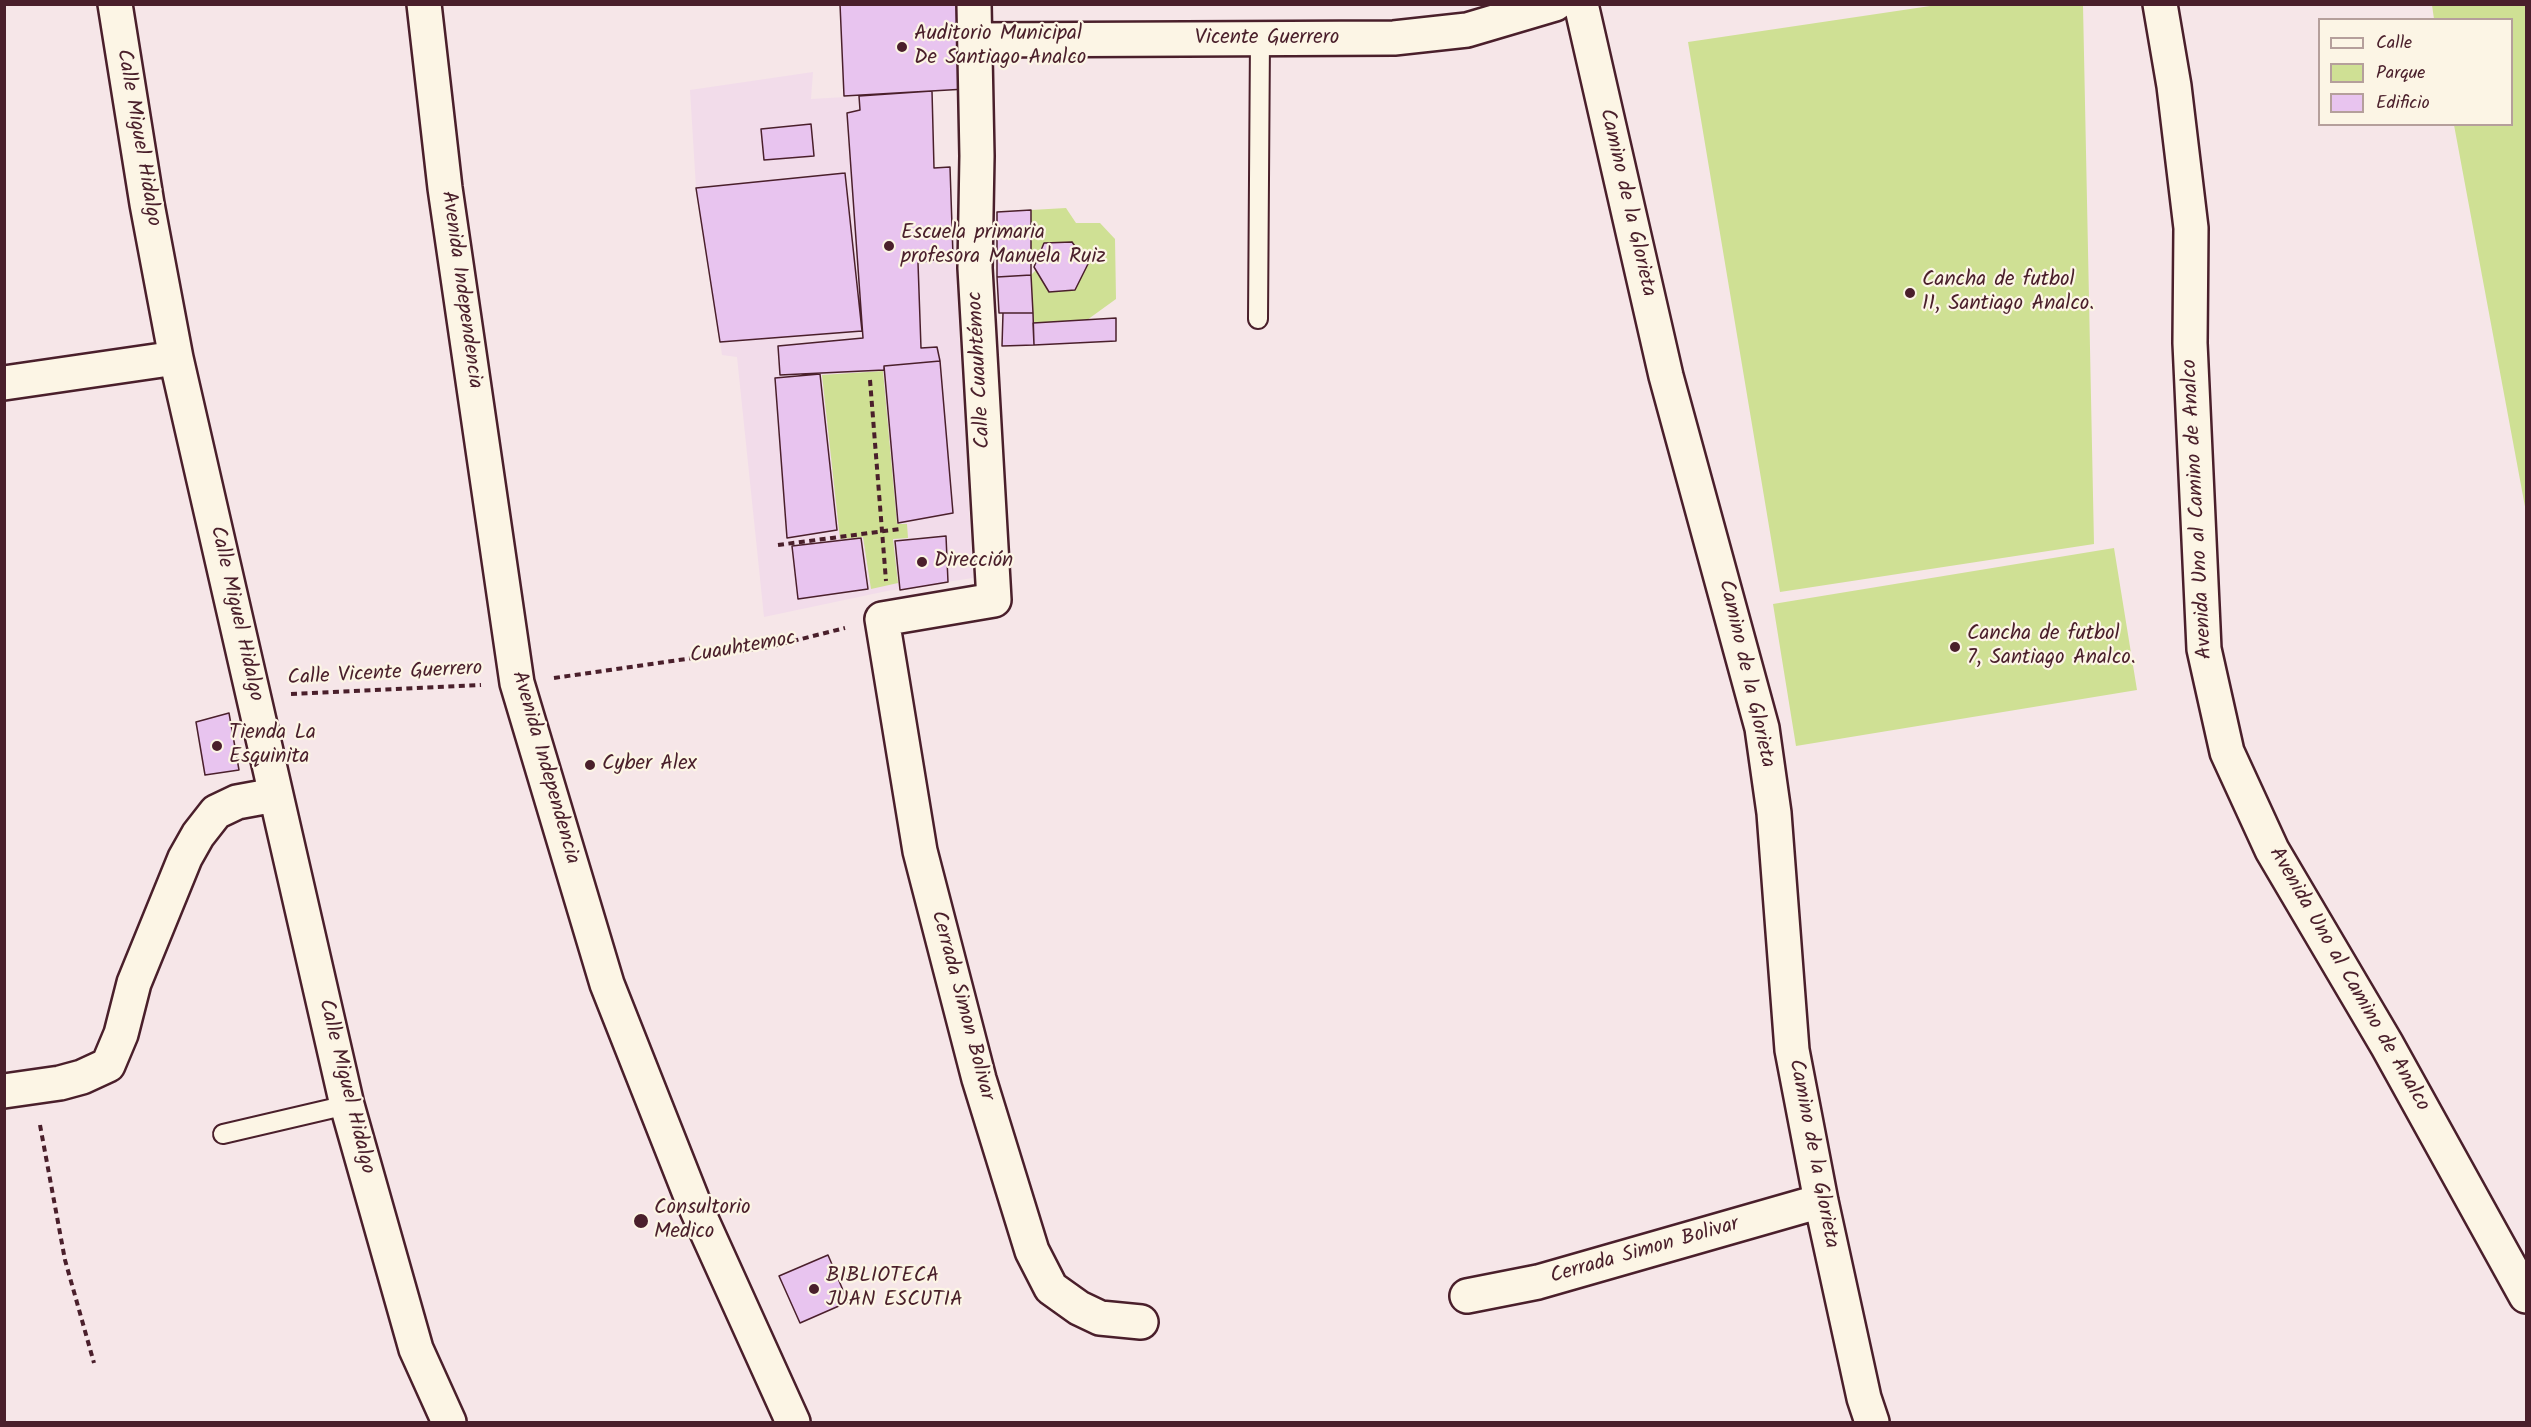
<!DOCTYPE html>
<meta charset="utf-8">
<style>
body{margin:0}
#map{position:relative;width:2531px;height:1427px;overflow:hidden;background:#f6e6e8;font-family:Kalam,sans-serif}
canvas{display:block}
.frame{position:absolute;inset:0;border:6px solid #4a1f2b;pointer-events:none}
.legend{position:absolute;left:2318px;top:18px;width:195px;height:108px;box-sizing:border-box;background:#fcf5e5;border:2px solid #b59f9b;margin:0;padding:8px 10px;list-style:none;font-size:18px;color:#4a1f2b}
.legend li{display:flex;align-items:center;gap:12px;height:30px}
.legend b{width:30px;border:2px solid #b59f9b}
</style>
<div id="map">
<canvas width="2531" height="1427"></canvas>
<div class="frame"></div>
<ul class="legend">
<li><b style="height:8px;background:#fcf5e5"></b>Calle</li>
<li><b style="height:16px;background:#cfe094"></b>Parque</li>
<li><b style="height:16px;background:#e8c4ef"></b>Edificio</li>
</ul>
</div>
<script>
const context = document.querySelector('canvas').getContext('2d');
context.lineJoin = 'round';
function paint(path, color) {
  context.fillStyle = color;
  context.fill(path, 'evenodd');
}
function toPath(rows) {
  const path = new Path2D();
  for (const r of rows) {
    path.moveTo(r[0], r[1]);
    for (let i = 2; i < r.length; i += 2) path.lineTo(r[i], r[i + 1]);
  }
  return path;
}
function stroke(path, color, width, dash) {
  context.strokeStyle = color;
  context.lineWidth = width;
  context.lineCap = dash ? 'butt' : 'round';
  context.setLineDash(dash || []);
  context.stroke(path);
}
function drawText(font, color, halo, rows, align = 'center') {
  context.font = font + ' Kalam,sans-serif';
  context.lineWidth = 4.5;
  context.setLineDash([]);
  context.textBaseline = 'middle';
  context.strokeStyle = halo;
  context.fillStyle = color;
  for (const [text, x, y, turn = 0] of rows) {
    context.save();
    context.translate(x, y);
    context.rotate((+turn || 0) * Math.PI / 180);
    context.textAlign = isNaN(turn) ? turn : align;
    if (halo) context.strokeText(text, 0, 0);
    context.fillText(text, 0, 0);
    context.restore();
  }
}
paint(toPath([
 [813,72,811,99,914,93,934,167,950,167,973,578,887,591,764,617,737,357,722,355,696,188,690,90]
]), '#f2dcea');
paint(toPath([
 [1937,5,2083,5,2094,544,1780,592,1688,42],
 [2432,5,2526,5,2526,512,2454,125,2512,124,2512,20,2434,19],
 [1066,208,1076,223,1100,223,1115,239,1116,299,1087,320,1033,323,1031,275,1036,270,1049,292,1075,290,1088,264,1072,242,1044,243,1031,263,1031,210],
 [883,371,897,524,907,524,908,538,893,539,898,583,871,589,863,537,840,539,822,375],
 [2114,548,2137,690,1796,746,1773,604]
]), '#cfe094');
const building = toPath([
 [840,4,957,4,966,89,844,96,840,4],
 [932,91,934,168,950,167,953,256,918,263,921,348,937,347,940,361,884,366,884,370,780,375,778,346,863,338,847,113,860,110,859,96,932,91],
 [811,124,814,156,764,160,761,129,811,124],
 [845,173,862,331,720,342,696,188,845,173],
 [1031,210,1031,275,997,277,997,212,1031,210],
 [1072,242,1088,264,1075,290,1049,292,1034,267,1044,243,1072,242],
 [1031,275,1033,313,999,313,997,277,1031,275],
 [1003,313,1033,313,1034,345,1002,346,1003,313],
 [1116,318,1116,341,1034,345,1033,323,1116,318],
 [940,361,953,513,898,523,884,366,940,361],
 [820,374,837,530,787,538,775,378,820,374],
 [946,536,948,582,900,590,895,541,946,536],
 [861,538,868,589,798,599,792,546,861,538],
 [229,713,239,770,205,775,196,722,229,713],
 [828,1255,848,1302,800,1323,779,1276,828,1255]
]);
paint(building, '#e8c4ef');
stroke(building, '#4a1f2b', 1.5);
const service = toPath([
 [1258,319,1260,39],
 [223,1134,347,1105]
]);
const minor = toPath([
 [115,4,147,204,176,358,347,1105,416,1349,449,1422],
 [974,4,977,156,975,268,994,600,882,619,920,851,979,1079,1032,1251,1051,1288,1079,1308,1100,1318,1141,1322],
 [1581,4,1666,376,1762,728,1774,813,1792,1050,1821,1201,1864,1398,1872,1422],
 [2160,4,2174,86,2191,228,2190,343,2204,649,2227,752,2272,850,2387,1045,2526,1296],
 [976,40,1394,38,1467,30,1555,4],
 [4,383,176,358],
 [4,1091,60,1083,82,1077,108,1065,121,1034,134,983,185,858,198,835,216,812,237,802,275,795],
 [1467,1296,1538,1282,1821,1201]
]);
const tertiary = toPath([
 [424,4,445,188,517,683,607,984,692,1199,793,1422]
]);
stroke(service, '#4a1f2b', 22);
stroke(minor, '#4a1f2b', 38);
stroke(tertiary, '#4a1f2b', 38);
stroke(toPath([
 [870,380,886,581],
 [778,545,900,529],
 [554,678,769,647,845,628],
 [291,694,481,685],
 [40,1125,65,1260,94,1363]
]), '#4a1f2b', 4, [6, 4.5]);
stroke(service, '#fcf5e5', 18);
stroke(minor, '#fcf5e5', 33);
stroke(tertiary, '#fcf5e5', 33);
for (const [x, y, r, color] of [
 [902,47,6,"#4a1f2b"],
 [889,246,6,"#4a1f2b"],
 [1910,293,6,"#4a1f2b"],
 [922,562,6,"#4a1f2b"],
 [1955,647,6,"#4a1f2b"],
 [217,746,6,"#4a1f2b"],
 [590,765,6,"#4a1f2b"],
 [641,1221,8,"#4a1f2b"],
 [814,1289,6,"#4a1f2b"]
]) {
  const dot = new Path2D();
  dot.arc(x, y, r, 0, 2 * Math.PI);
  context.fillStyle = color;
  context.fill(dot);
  stroke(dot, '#fcf5e5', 2);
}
drawText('21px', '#4a1f2b', '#fcf5e5', [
 ["Auditorio Municipal",914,35],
 ["De Santiago Analco",914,59],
 ["Escuela primaria",901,234],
 ["profesora Manuela Ruiz",901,258],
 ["Cancha de futbol",1922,281],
 ["11, Santiago Analco.",1922,305],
 ["Dirección",934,562],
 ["Cancha de futbol",1967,635],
 ["7, Santiago Analco.",1967,659],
 ["Tienda La",229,734],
 ["Esquinita",229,758],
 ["Cyber Alex",602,765],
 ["Consultorio",654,1209],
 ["Medico",654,1233],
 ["BIBLIOTECA",826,1277],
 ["JUAN ESCUTIA",826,1301]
], 'left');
drawText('21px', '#4a1f2b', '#fcf5e5', [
 ["Vicente Guerrero",1267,39],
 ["Calle Miguel Hidalgo",137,138,80],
 ["Camino de la Glorieta",1626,203,77],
 ["Avenida Independencia",460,290,82],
 ["Calle Cuauhtémoc",981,370,-93],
 ["Avenida Uno al Camino de Analco",2199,509,-93],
 ["Calle Miguel Hidalgo",235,614,77],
 ["Cuauhtemoc",743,649,-10],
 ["Camino de la Glorieta",1745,674,77],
 ["Calle Vicente Guerrero",385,675,-3],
 ["Avenida Independencia",544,768,74],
 ["Avenida Uno al Camino de Analco",2348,980,60],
 ["Cerrada Simon Bolivar",961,1006,75],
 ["Calle Miguel Hidalgo",345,1087,76],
 ["Camino de la Glorieta",1812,1154,79],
 ["Cerrada Simon Bolivar",1645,1252,-16]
]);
</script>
